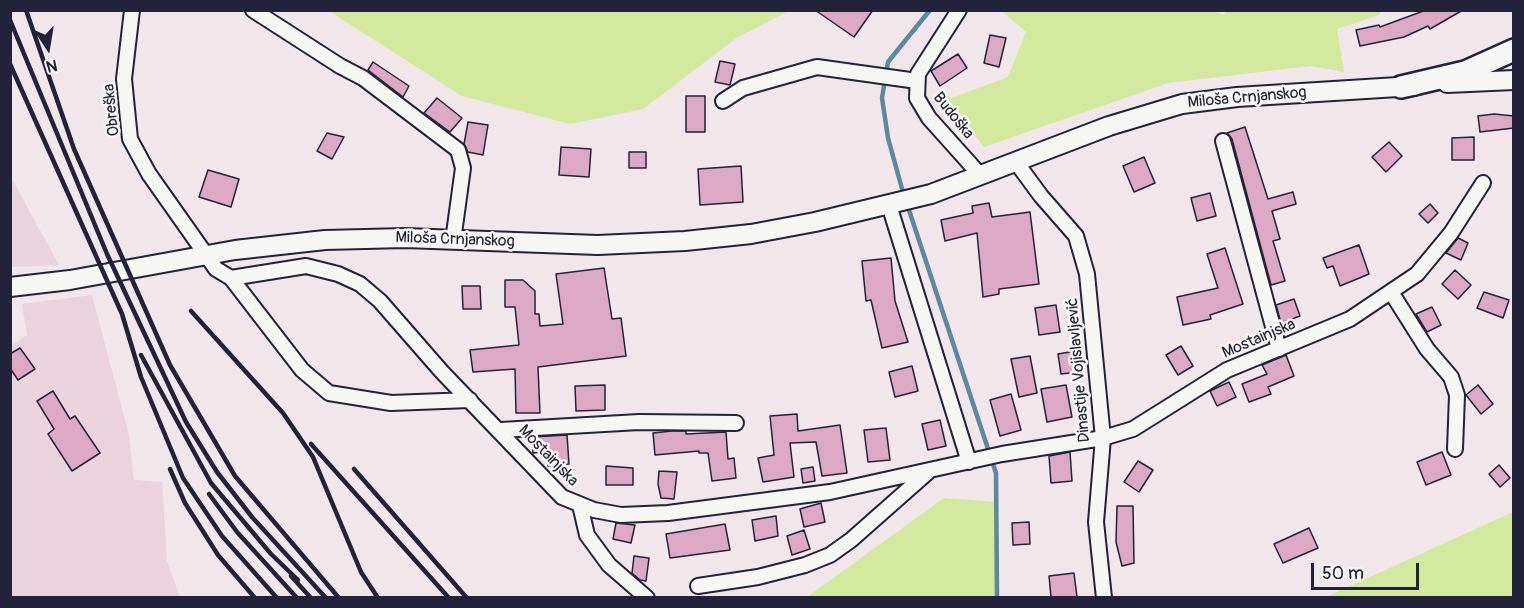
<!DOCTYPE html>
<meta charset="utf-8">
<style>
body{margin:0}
#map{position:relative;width:1524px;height:608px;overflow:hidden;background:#f1e6e9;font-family:Pangolin,sans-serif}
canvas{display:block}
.frame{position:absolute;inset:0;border:12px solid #22223b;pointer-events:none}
.north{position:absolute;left:18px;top:18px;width:60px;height:60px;-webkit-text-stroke:4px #f6f6f2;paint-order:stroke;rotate:168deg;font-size:16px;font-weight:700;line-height:24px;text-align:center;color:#22223b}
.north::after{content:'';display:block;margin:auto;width:21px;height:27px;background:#22223b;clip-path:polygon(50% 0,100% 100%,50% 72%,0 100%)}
.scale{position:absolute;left:1311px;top:563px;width:108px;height:27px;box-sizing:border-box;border:3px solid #22223b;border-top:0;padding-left:8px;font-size:18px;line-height:21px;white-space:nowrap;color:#22223b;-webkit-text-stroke:4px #f6f6f2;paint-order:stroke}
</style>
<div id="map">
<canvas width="1524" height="608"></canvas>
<div class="frame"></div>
<div class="north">N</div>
<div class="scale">50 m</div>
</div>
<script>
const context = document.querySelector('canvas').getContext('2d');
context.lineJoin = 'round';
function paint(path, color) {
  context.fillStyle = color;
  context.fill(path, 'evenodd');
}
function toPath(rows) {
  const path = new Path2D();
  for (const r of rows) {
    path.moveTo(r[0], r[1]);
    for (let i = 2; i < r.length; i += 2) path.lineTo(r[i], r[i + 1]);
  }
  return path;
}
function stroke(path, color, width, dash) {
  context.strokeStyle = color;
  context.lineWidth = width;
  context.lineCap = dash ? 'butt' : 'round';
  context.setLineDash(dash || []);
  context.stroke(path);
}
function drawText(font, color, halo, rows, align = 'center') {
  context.font = font + ' Pangolin,sans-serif';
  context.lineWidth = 5;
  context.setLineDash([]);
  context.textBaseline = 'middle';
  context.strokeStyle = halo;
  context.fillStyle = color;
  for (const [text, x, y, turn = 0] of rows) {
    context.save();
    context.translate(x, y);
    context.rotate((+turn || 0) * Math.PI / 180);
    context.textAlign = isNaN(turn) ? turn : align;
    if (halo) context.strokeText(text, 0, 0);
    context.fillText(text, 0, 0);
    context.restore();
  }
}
paint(toPath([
 [11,177,59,265,11,267],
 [92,295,129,435,134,480,162,482,167,561,180,597,11,598,11,346,27,335,22,304]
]), '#ebd3de');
paint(toPath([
 [1211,10,1224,15,1226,10,1381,11,1379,15,1337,29,1344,72,1310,66,1168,83,984,147,946,100,1008,77,1026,32,1002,11],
 [329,11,789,11,738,37,643,109,570,124,462,96],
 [944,498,996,502,997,597,807,597],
 [1513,512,1513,597,1326,597]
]), '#d3e99d');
stroke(toPath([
 [904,196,888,138,882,98,888,62,930,10],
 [907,204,996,473,997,598]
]), '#5b899f', 4.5);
const building = toPath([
 [815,10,873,10,854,37,815,10],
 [1426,10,1463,10,1430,29,1428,26,1404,37,1360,46,1356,30,1379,25,1380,27,1426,10],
 [990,35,1006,38,999,67,984,63,990,35],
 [958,54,967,68,940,86,931,71,958,54],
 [720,61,735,64,730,85,715,82,720,61],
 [373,62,409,86,403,97,368,70,373,62],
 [686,96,705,96,705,132,686,132,686,96],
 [437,98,462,118,450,132,424,113,437,98],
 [1494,114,1514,116,1514,128,1480,132,1478,116,1494,114],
 [468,122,488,125,483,155,468,152,464,144,468,122],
 [1245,127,1268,199,1293,192,1296,204,1272,211,1280,239,1273,241,1285,281,1271,285,1232,139,1227,133,1245,127],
 [327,133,344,137,332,159,317,151,327,133],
 [1474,137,1474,160,1452,160,1452,138,1474,137],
 [1389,142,1402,156,1386,172,1372,157,1389,142],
 [561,147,591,149,589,177,559,175,561,147],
 [629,152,646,152,646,168,629,168,629,152],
 [1144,157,1155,183,1134,192,1123,166,1144,157],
 [741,166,743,202,700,205,698,169,741,166],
 [208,170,239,179,231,207,199,197,208,170],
 [1210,193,1216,216,1197,221,1191,198,1210,193],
 [989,203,992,217,1030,212,1039,284,999,289,999,294,983,297,977,233,945,241,941,220,973,213,972,206,989,203],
 [1430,204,1438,213,1428,223,1419,214,1430,204],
 [1458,238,1468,243,1461,260,1446,253,1458,238],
 [1359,245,1369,274,1340,286,1333,266,1327,268,1323,258,1359,245],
 [1225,248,1243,304,1210,315,1211,319,1183,325,1177,297,1218,288,1207,254,1225,248],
 [891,258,895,301,908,342,882,348,871,300,866,301,862,261,891,258],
 [604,268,612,319,621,318,626,356,538,367,540,413,516,413,515,369,473,372,470,350,519,345,515,307,505,307,505,280,523,280,535,291,535,314,539,314,540,326,563,324,556,274,604,268],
 [1455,270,1471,285,1458,299,1442,284,1455,270],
 [462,286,480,286,481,309,463,309,462,286],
 [1484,292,1509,300,1503,318,1477,308,1484,292],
 [1294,299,1300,316,1281,323,1276,305,1294,299],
 [1056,305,1060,332,1039,335,1035,308,1056,305],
 [1432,307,1441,325,1427,332,1416,314,1432,307],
 [1181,346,1193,366,1178,375,1166,355,1181,346],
 [20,348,35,369,18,380,10,368,10,354,20,348],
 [1075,351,1078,372,1061,374,1058,354,1075,351],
 [1286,355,1294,376,1268,387,1271,394,1249,402,1242,384,1267,374,1262,365,1286,355],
 [1030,356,1037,393,1019,397,1011,359,1030,356],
 [912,366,918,391,895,397,889,372,912,366],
 [1229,382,1236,397,1217,406,1210,391,1229,382],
 [605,385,605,410,576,411,575,386,605,385],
 [1066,385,1072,417,1047,422,1041,389,1066,385],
 [1478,385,1493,404,1481,414,1466,395,1478,385],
 [53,391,70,419,75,416,100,453,72,471,48,434,54,429,37,401,53,391],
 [1011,394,1021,430,1000,436,990,400,1011,394],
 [797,414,798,431,840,425,847,473,822,476,816,442,790,443,794,477,763,482,758,458,774,455,770,416,797,414],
 [940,420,946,446,928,450,922,424,940,420],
 [886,428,890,460,868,462,864,430,886,428],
 [672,431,686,431,686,434,726,432,728,459,734,458,736,478,712,481,708,453,699,453,699,451,655,455,653,433,672,431],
 [567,435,569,464,548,466,547,452,533,453,532,437,567,435],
 [1070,452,1072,481,1051,483,1049,456,1070,452],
 [1442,452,1451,475,1426,485,1417,462,1442,452],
 [1138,461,1153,470,1139,492,1124,482,1138,461],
 [1499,465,1510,478,1500,487,1489,474,1499,465],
 [606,466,633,468,633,485,606,485,606,466],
 [813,467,815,481,803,483,801,469,813,467],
 [659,471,677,472,674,499,661,498,658,484,659,471],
 [821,503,825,522,804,527,800,509,821,503],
 [1117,506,1133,506,1134,563,1122,566,1116,542,1117,506],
 [776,516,778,536,755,541,752,520,776,516],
 [1029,522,1030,544,1013,545,1012,523,1029,522],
 [616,523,635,525,631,543,613,539,616,523],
 [725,524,730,550,670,558,666,534,725,524],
 [1309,528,1318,548,1283,563,1274,544,1309,528],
 [804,530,810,549,792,555,787,536,804,530],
 [634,556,649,558,646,581,640,580,632,573,634,556],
 [1074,573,1077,597,1051,597,1049,576,1074,573]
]);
paint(building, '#dca8c3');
stroke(building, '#22223b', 1.5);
const minor = toPath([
 [132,10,124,79,130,139,149,174,216,269,231,278,306,266,338,274,360,284,380,301,442,372,562,497,594,510,621,515,668,513,830,492,1002,454,1103,438,1133,429,1227,370,1350,319,1417,274,1451,233,1483,183],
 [253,10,340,66,363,78,458,150,463,168,453,241],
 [959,10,918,74,917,98,929,118,981,176],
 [723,101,743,88,817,67,917,81],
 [1223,141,1279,349],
 [1016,162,1041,196,1076,236,1087,274,1103,438,1096,522,1104,598],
 [889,205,969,462],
 [231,278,302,370,329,393,391,403,470,400],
 [1391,292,1427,349,1451,377,1457,395,1455,449],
 [501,430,639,422,736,423],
 [580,505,587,535,609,565,647,598],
 [698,586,758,577,805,565,830,555,851,540,928,472]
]);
const secondary = toPath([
 [1447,83,1514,80],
 [10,287,70,280,235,250,325,240,405,238,598,245,685,241,751,234,815,222,931,194,1109,126,1182,104,1237,97,1414,86]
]);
const primary = toPath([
 [1401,87,1465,72,1514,50]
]);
stroke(minor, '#22223b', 18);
stroke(secondary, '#22223b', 22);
stroke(primary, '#22223b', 26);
stroke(minor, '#f6f6f2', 14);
stroke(secondary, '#f6f6f2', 18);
stroke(primary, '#f6f6f2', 21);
stroke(toPath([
 [26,10,74,149,170,365,235,476,339,598],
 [10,20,107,254,186,422,217,472,252,517,326,598],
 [10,64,122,314,141,377,183,478,222,536,277,598],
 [191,311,283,413,313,457,361,572,378,598],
 [141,355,211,483,271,554,298,580],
 [311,444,449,598],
 [170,469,185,503,218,555,255,598],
 [354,469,467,598],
 [209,494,237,532,297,598],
 [291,576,311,598]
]), '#22223b', 4.5);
drawText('16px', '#22223b', '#f6f6f2', [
 ["Miloša Crnjanskog",1247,98,-5],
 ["Obreška",112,110,-96],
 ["Budoška",953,116,51],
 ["Miloša Crnjanskog",455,240,2],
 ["Mostainjska",1259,339,-23],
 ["Dinastije Vojislavljević",1079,370,-95],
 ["Mostainjska",548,456,46]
]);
</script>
